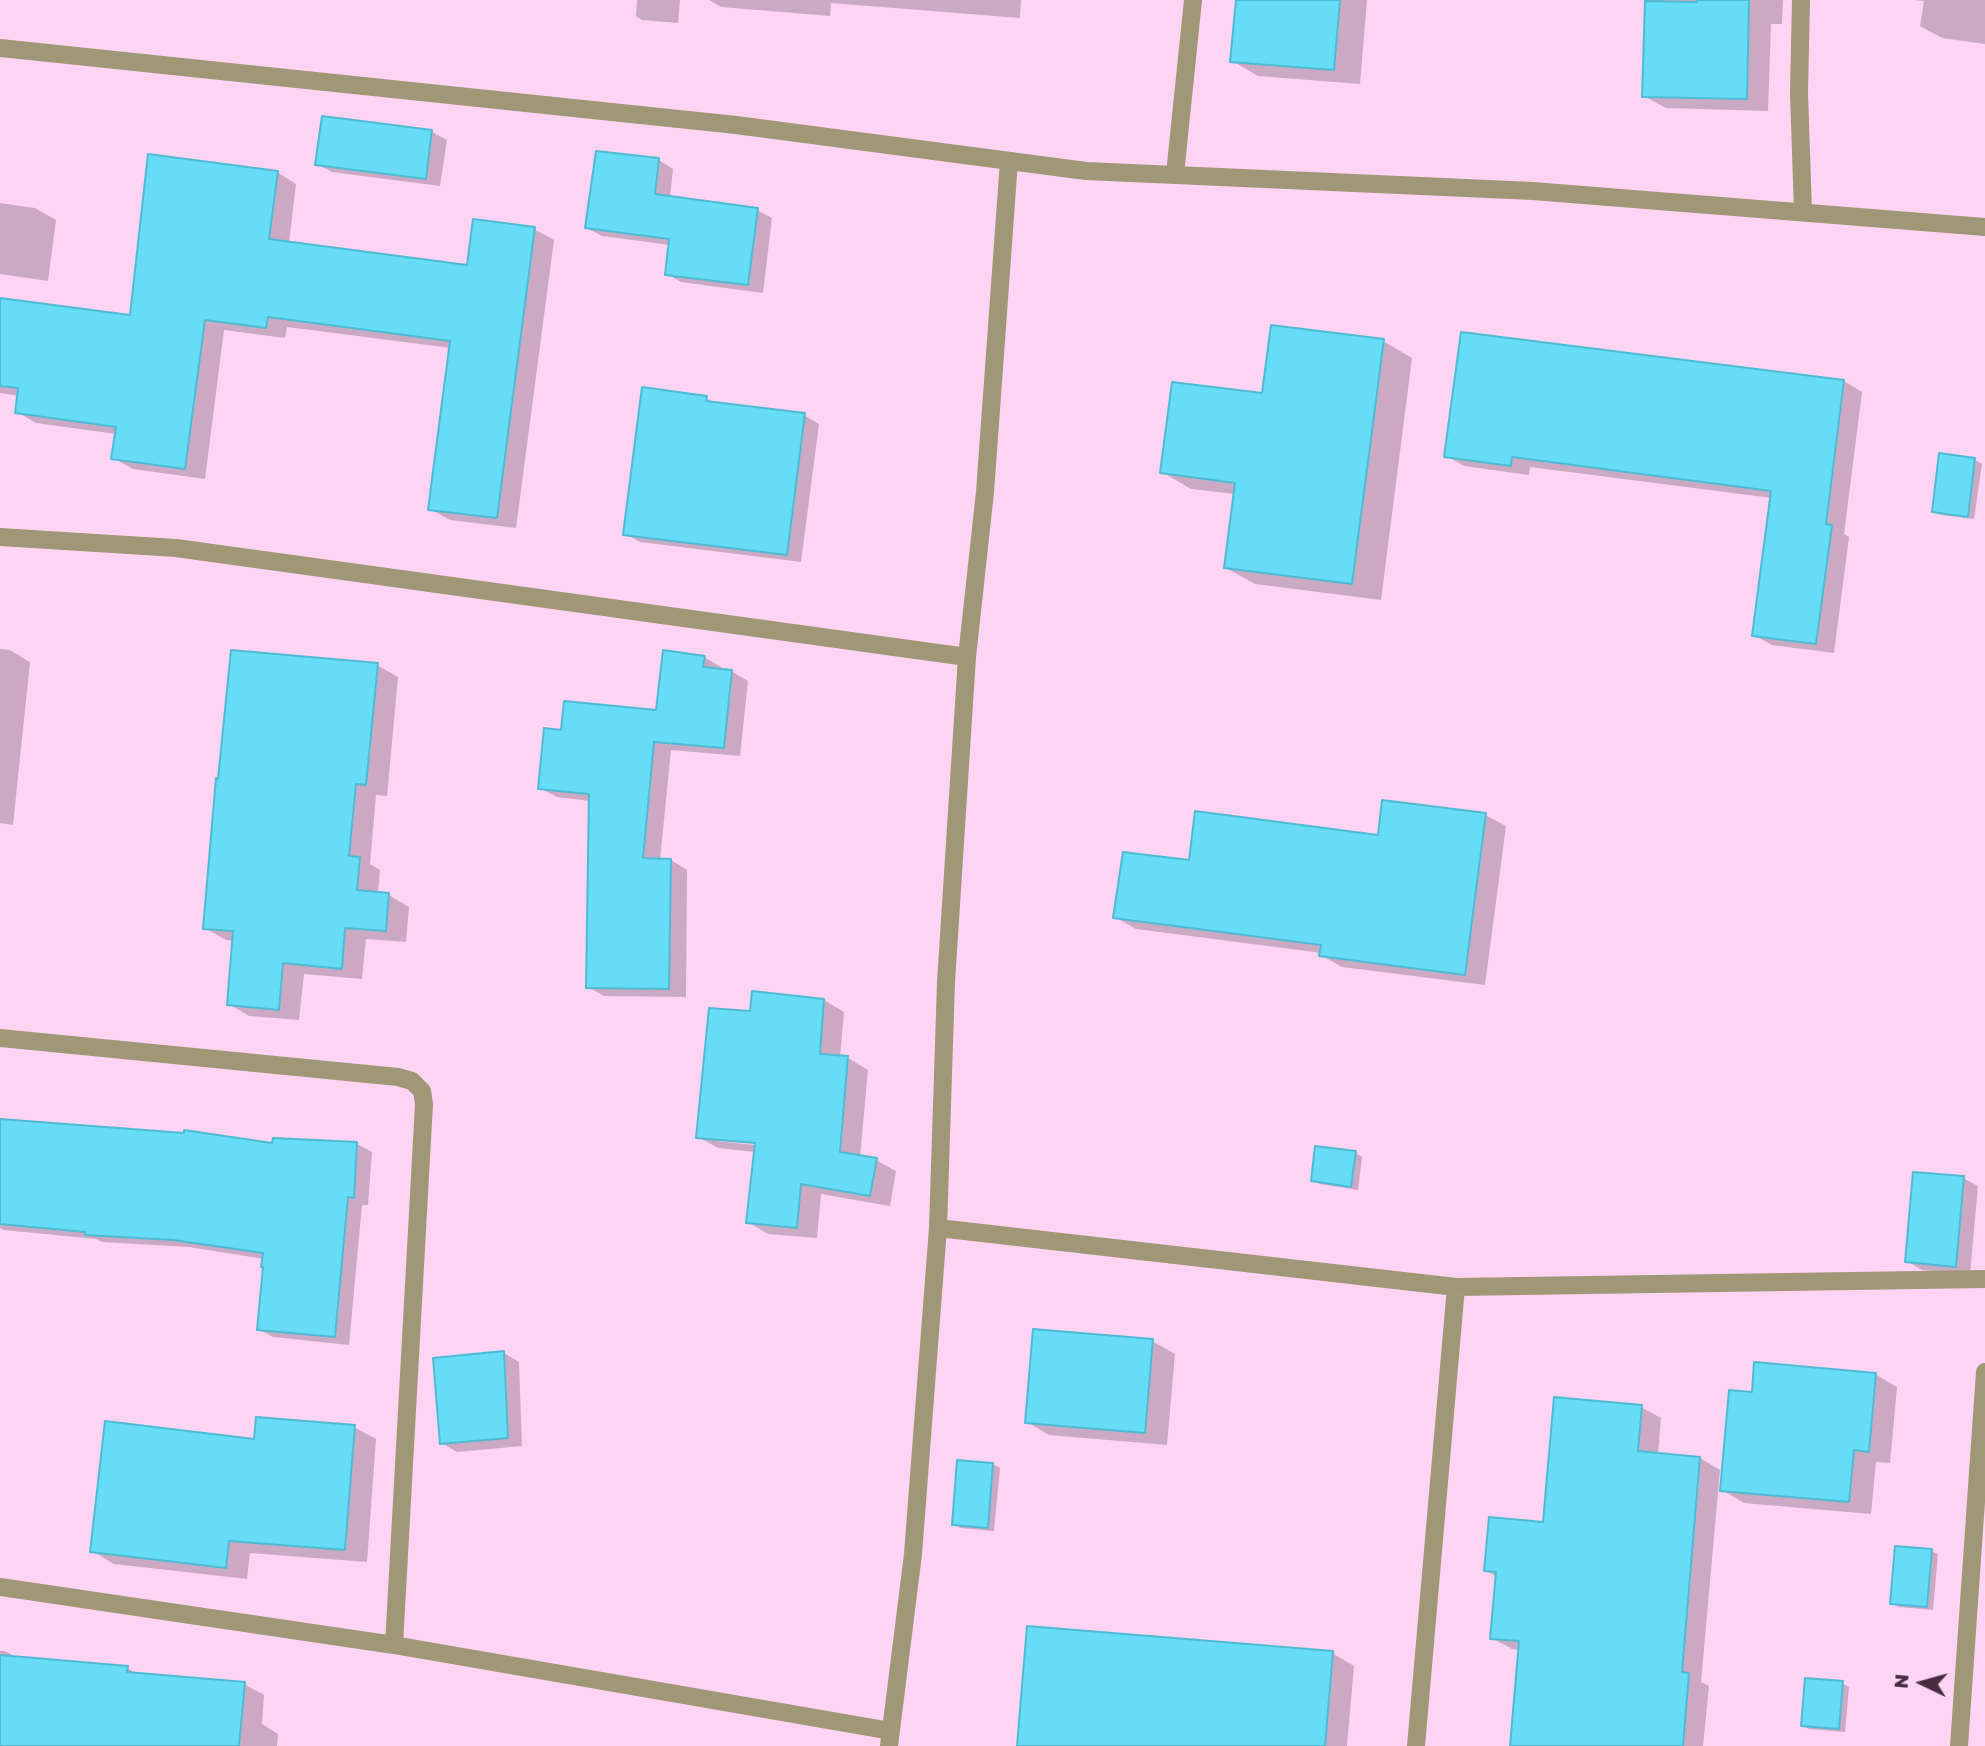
<!DOCTYPE html>
<style>
body{margin:0}
#map{position:relative;width:1985px;height:1746px;overflow:hidden;background:#fed4f4;font-family:"Golos Text",sans-serif}
canvas{display:block}
.north{position:absolute;left:1887px;top:1648px;width:70px;height:70px;-webkit-text-stroke:5px #fed4f4;paint-order:stroke;rotate:275deg;font-size:19px;font-weight:700;line-height:28px;text-align:center;color:#472d42}
.north::after{content:'';display:block;margin:auto;width:24px;height:32px;background:#472d42;clip-path:polygon(50% 0,100% 100%,50% 72%,0 100%)}
</style>
<div id="map">
<canvas width="1985" height="1746"></canvas>
<div class="north">N</div>
</div>
<script>
const context = document.querySelector('canvas').getContext('2d');
context.lineJoin = 'round';
function paint(path, color) {
  context.fillStyle = color;
  context.fill(path, 'evenodd');
}
function toPath(rows) {
  const path = new Path2D();
  for (const r of rows) {
    path.moveTo(r[0], r[1]);
    for (let i = 2; i < r.length; i += 2) path.lineTo(r[i], r[i + 1]);
  }
  return path;
}
function stroke(path, color, width, dash) {
  context.strokeStyle = color;
  context.lineWidth = width;
  context.lineCap = dash ? 'butt' : 'round';
  context.setLineDash(dash || []);
  context.stroke(path);
}
paint(toPath([
 [637,0,680,0,678,23,642,20,636,16],
 [709,0,1021,0,1020,18,831,3,830,16,721,7],
 [1238,0,1367,0,1360,84,1258,76,1232,61],
 [1647,0,1783,0,1782,24,1771,24,1768,111,1666,108,1644,96],
 [1913,0,1985,0,1985,44,1942,38,1920,26,1924,1],
 [323,117,432,132,447,140,440,186,332,172,317,164],
 [659,160,673,169,670,198,757,210,772,218,763,293,681,282,667,274,670,245,602,236,587,228],
 [277,172,296,184,289,243,468,267,534,229,554,240,516,528,450,520,430,509,451,348,287,327,285,338,224,330,205,479,133,469,113,458,116,434,36,423,17,412,19,396,0,393,0,300,131,317],
 [0,203,35,208,56,220,48,281,0,274],
 [1383,341,1412,358,1381,600,1255,584,1226,568,1235,494,1191,489,1162,472,1263,395],
 [1844,381,1862,392,1844,534,1849,537,1834,653,1772,645,1754,635,1772,498,1530,467,1529,475,1464,466,1446,456],
 [706,398,716,404,804,415,819,424,801,562,640,542,625,534],
 [1975,460,1982,464,1974,519,1941,515,1934,511],
 [0,649,10,650,30,662,13,825,0,823],
 [704,657,721,667,720,671,731,671,748,681,740,756,671,750,660,860,671,860,687,870,686,997,604,996,588,987,590,801,557,797,540,788,563,732,658,712],
 [377,665,398,677,387,796,376,795,370,864,380,870,378,894,389,895,409,907,406,942,366,939,362,979,304,974,299,1020,249,1016,229,1004,234,941,226,940,205,928],
 [1485,815,1506,826,1485,985,1342,967,1321,955,1322,953,1136,929,1115,917,1379,837],
 [824,1000,844,1012,840,1057,848,1058,868,1070,860,1157,876,1160,896,1171,890,1206,821,1194,817,1238,768,1234,748,1222,756,1152,718,1148,698,1137,752,1013],
 [717,1138,764,1142,764,1146,717,1141],
 [0,1120,274,1145,357,1144,372,1152,368,1205,362,1205,349,1345,273,1337,258,1329,264,1259,189,1247,102,1242,96,1239,4,1230,0,1228],
 [1356,1153,1362,1157,1358,1190,1320,1184,1313,1180],
 [1963,1178,1978,1186,1970,1274,1922,1270,1907,1261],
 [1152,1341,1175,1354,1167,1445,1049,1435,1027,1422],
 [504,1353,519,1362,522,1446,457,1452,442,1443],
 [1875,1374,1897,1387,1890,1463,1876,1462,1871,1514,1744,1503,1722,1490,1753,1394],
 [1641,1407,1661,1418,1658,1455,1700,1458,1720,1470,1701,1682,1709,1686,1703,1746,1511,1746,1520,1650,1512,1649,1492,1638,1497,1577,1486,1570,1545,1524],
 [354,1427,376,1439,367,1562,250,1553,247,1579,114,1564,92,1551,256,1441],
 [993,1464,1000,1468,994,1531,960,1528,954,1524],
 [1931,1551,1938,1554,1933,1610,1899,1607,1892,1603],
 [0,1651,5,1651,18,1658,127,1668,139,1675,244,1684,264,1695,262,1724,278,1734,277,1746,0,1746],
 [1332,1653,1354,1666,1347,1746,1018,1746],
 [1842,1683,1849,1687,1845,1732,1809,1729,1802,1725]
]), '#0003');
const building = toPath([
 [1236,0,1340,0,1334,70,1230,62,1236,0],
 [1697,0,1749,0,1747,99,1642,97,1645,1,1697,2,1697,0],
 [322,116,432,130,426,179,315,165,322,116],
 [596,151,659,158,655,194,758,208,748,285,665,275,669,239,585,228,596,151],
 [148,154,278,171,269,239,467,265,473,219,535,227,497,518,428,510,450,341,268,317,266,328,205,320,185,469,111,459,116,427,15,413,18,388,0,386,0,298,130,315,148,154],
 [1271,325,1384,339,1352,584,1224,568,1235,483,1160,473,1172,382,1262,393,1271,325],
 [1461,332,1844,380,1826,524,1832,525,1816,644,1752,636,1771,491,1512,457,1511,466,1444,457,1461,332],
 [642,387,707,396,706,401,805,413,787,555,623,535,642,387],
 [1939,453,1975,458,1968,517,1932,512,1939,453],
 [231,650,378,663,366,785,356,784,349,856,360,857,357,890,389,893,386,931,345,928,342,969,283,963,279,1010,227,1005,233,931,203,929,216,778,218,779,231,650],
 [663,650,705,656,703,667,732,670,724,748,654,742,643,858,671,859,669,989,586,988,589,794,538,789,544,728,561,730,564,701,656,710,663,650],
 [1382,800,1486,813,1465,975,1319,956,1321,945,1113,918,1123,852,1189,860,1195,811,1378,835,1382,800],
 [752,991,824,999,820,1054,848,1056,840,1152,877,1158,870,1196,801,1184,797,1228,746,1223,755,1143,696,1138,709,1008,750,1011,752,991],
 [0,1119,184,1133,184,1130,272,1143,273,1138,357,1142,354,1198,348,1197,335,1337,257,1330,263,1267,261,1267,263,1253,173,1240,85,1235,85,1232,0,1224,0,1119],
 [1315,1146,1356,1151,1351,1187,1311,1181,1315,1146],
 [1913,1172,1964,1176,1956,1267,1905,1262,1913,1172],
 [1033,1329,1153,1339,1145,1433,1025,1423,1033,1329],
 [504,1351,508,1438,440,1444,433,1358,504,1351],
 [1754,1362,1876,1373,1869,1452,1854,1450,1849,1502,1720,1491,1729,1390,1752,1392,1754,1362],
 [1554,1397,1642,1405,1638,1451,1700,1457,1682,1672,1689,1673,1683,1746,1510,1746,1519,1641,1490,1639,1496,1572,1484,1571,1489,1517,1543,1522,1554,1397],
 [256,1417,355,1425,345,1550,229,1541,226,1568,90,1552,105,1421,254,1439,256,1417],
 [957,1460,993,1463,988,1528,952,1525,957,1460],
 [1895,1546,1932,1549,1927,1607,1890,1604,1895,1546],
 [1027,1626,1333,1651,1325,1746,1017,1746,1027,1626],
 [0,1655,128,1666,127,1672,245,1682,239,1746,0,1746,0,1655],
 [1805,1678,1843,1681,1839,1729,1801,1726,1805,1678]
]);
paint(building, '#66dcf6');
stroke(building, '#4ebbd2', 2);
stroke(toPath([
 [1801,0,1799,92,1803,212],
 [0,48,736,125,1086,171,1533,191,1985,227],
 [1175,174,1193,0],
 [0,537,176,548,967,657],
 [0,1038,398,1077,412,1081,422,1091,424,1104,394,1645],
 [938,1228,1456,1287],
 [0,1587,394,1645,891,1731],
 [889,1746,913,1554,938,1228,946,982,967,657,985,492,1009,161],
 [1416,1746,1456,1287,1985,1279],
 [1959,1746,1985,1372]
]), '#a09777', 18);
</script>
